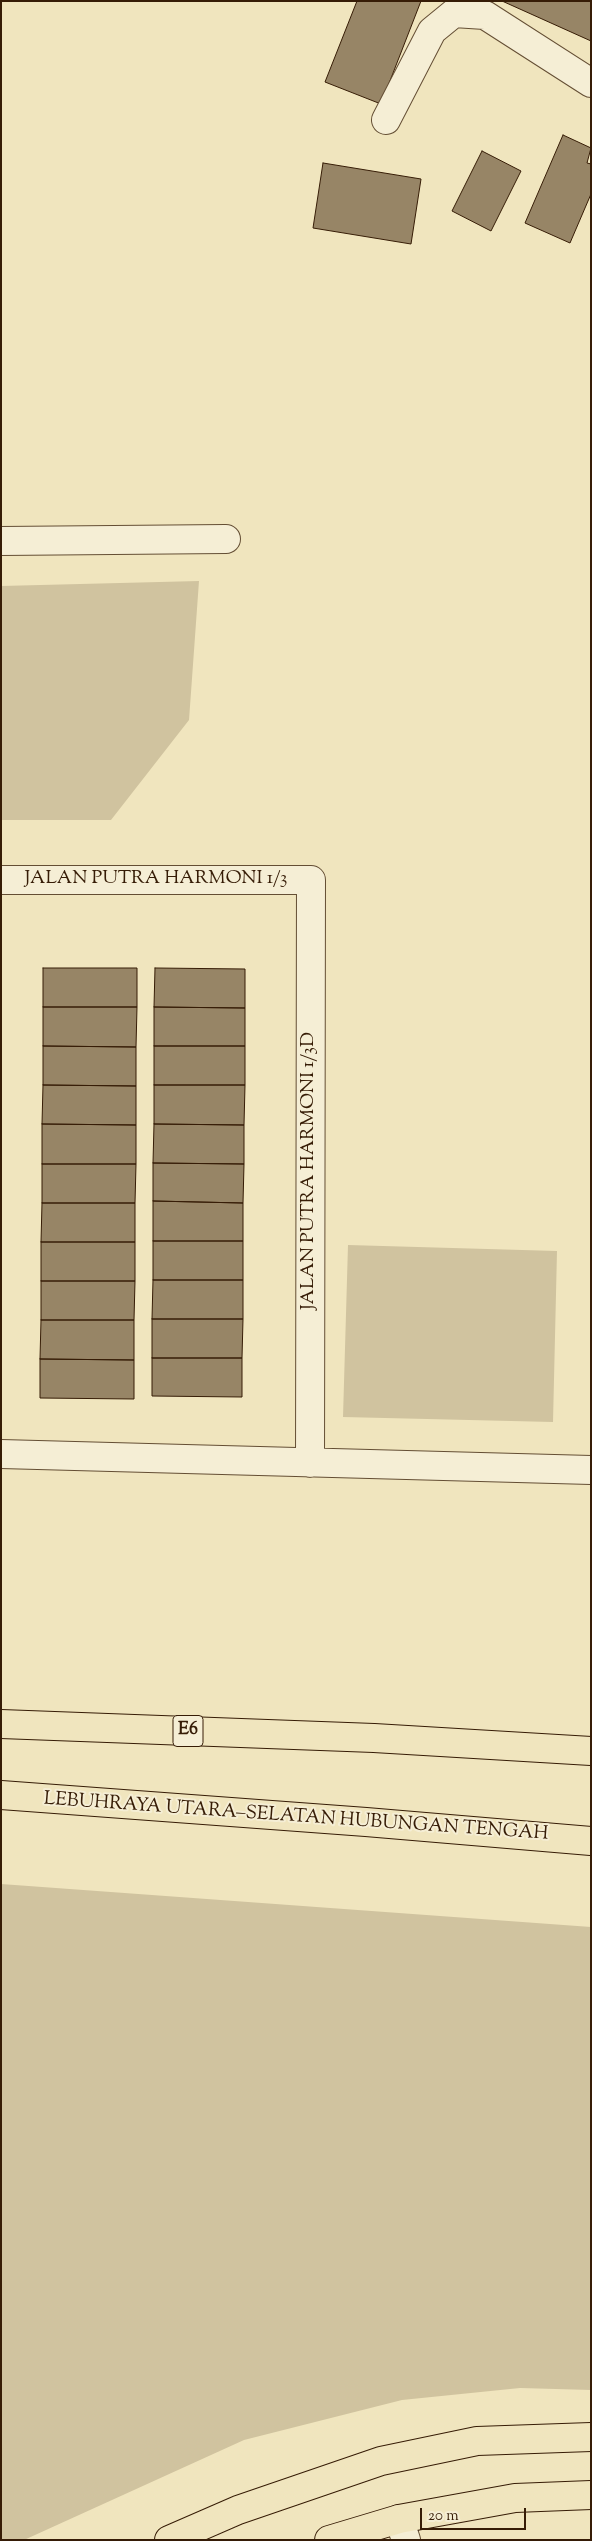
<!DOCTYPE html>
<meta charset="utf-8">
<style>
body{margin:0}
#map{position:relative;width:592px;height:2541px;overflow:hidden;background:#f0e5be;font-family:"Sorts Mill Goudy",serif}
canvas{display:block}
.frame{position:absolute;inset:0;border:2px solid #361c06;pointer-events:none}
.scale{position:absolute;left:420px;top:2508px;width:106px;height:22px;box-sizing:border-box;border:2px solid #361c06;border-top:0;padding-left:6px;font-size:15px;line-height:18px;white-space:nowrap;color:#361c06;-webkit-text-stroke:4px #f5eed5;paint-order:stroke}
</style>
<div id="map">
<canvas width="592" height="2541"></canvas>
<div class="frame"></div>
<div class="scale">20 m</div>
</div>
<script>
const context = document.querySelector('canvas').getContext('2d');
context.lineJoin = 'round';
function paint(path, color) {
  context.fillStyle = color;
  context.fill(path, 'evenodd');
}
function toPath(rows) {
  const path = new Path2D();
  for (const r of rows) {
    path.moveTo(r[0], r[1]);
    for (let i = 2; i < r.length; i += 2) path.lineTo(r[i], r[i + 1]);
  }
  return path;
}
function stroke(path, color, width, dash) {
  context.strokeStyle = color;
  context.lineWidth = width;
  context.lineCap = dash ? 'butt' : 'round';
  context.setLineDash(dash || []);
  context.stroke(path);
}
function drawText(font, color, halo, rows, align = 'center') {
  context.font = font + ' "Sorts Mill Goudy",serif';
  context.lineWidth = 4;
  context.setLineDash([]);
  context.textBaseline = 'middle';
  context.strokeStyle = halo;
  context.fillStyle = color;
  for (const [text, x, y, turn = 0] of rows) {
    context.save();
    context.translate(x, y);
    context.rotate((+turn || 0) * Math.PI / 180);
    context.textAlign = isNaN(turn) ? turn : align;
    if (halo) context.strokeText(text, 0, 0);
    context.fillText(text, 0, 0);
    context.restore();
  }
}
paint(toPath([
 [199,581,189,720,111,820,1,820,1,586],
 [348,1245,557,1251,553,1422,343,1417],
 [1,1884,591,1927,591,2390,520,2388,402,2400,244,2440,24,2540,1,2540]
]), '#d0c39f');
const building = toPath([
 [357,1,421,1,381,104,325,82,357,1],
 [502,1,591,1,591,41,502,1],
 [563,135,591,148,587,163,591,164,591,194,570,243,525,223,563,135],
 [482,151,521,171,491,231,452,211,482,151],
 [323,163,421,179,411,244,313,228,323,163],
 [43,968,137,968,137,1007,43,1007,43,968],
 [155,968,245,969,245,1008,154,1007,155,968],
 [43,1007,137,1007,136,1047,43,1046,43,1007],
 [154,1007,245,1008,245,1046,154,1046,154,1007],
 [43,1046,136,1047,136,1086,43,1085,43,1046],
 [154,1046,245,1046,245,1085,154,1085,154,1046],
 [43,1085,136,1086,136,1125,42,1124,43,1085],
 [154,1085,245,1085,244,1125,154,1124,154,1085],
 [42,1124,136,1125,136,1164,42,1164,42,1124],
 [154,1124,244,1125,244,1164,153,1163,154,1124],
 [153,1163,244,1164,243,1203,153,1201,153,1163],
 [42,1164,136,1164,135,1203,42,1203,42,1164],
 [153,1201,243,1203,243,1241,153,1241,153,1201],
 [42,1203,135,1203,135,1242,41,1242,42,1203],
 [153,1241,243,1241,243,1280,153,1280,153,1241],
 [41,1242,135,1242,135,1281,41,1281,41,1242],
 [153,1280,243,1280,243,1319,152,1319,153,1280],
 [41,1281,135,1281,134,1320,41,1320,41,1281],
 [152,1319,243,1319,242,1358,152,1358,152,1319],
 [41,1320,134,1320,134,1360,40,1359,41,1320],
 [152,1358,242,1358,242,1397,152,1396,152,1358],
 [40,1359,134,1360,134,1399,40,1398,40,1359]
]);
paint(building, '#978566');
stroke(building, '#361c06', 1);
const minor = toPath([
 [386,120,432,31,454,13,485,15,591,83],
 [1,541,226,539],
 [1,880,311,880,310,1463],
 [1,1454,591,1470],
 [399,2519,406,2540]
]);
const major = toPath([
 [169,2540,238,2510,381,2461,477,2441,591,2437],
 [329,2540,399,2519,515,2498,591,2495]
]);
const highway = toPath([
 [1,1724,374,1738,591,1751],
 [1,1795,366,1822,591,1841]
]);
stroke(minor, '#644e34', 30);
stroke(major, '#361c06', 30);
stroke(highway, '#361c06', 30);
stroke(minor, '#f5eed5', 28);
stroke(major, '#f0e5be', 28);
stroke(highway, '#f0e5be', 28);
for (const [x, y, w] of [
 [188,1731,30]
]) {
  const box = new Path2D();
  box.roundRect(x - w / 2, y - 15.5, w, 31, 4);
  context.fillStyle = '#f5eed5';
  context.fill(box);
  stroke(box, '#361c06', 1);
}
drawText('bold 18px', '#361c06', null, [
 ["E6",188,1731]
]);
drawText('19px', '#361c06', '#f5eed5', [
 ["JALAN PUTRA HARMONI 1/3",156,880],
 ["JALAN PUTRA HARMONI 1/3D",310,1171,-90],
 ["LEBUHRAYA UTARA–SELATAN HUBUNGAN TENGAH",296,1818,4]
]);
</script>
